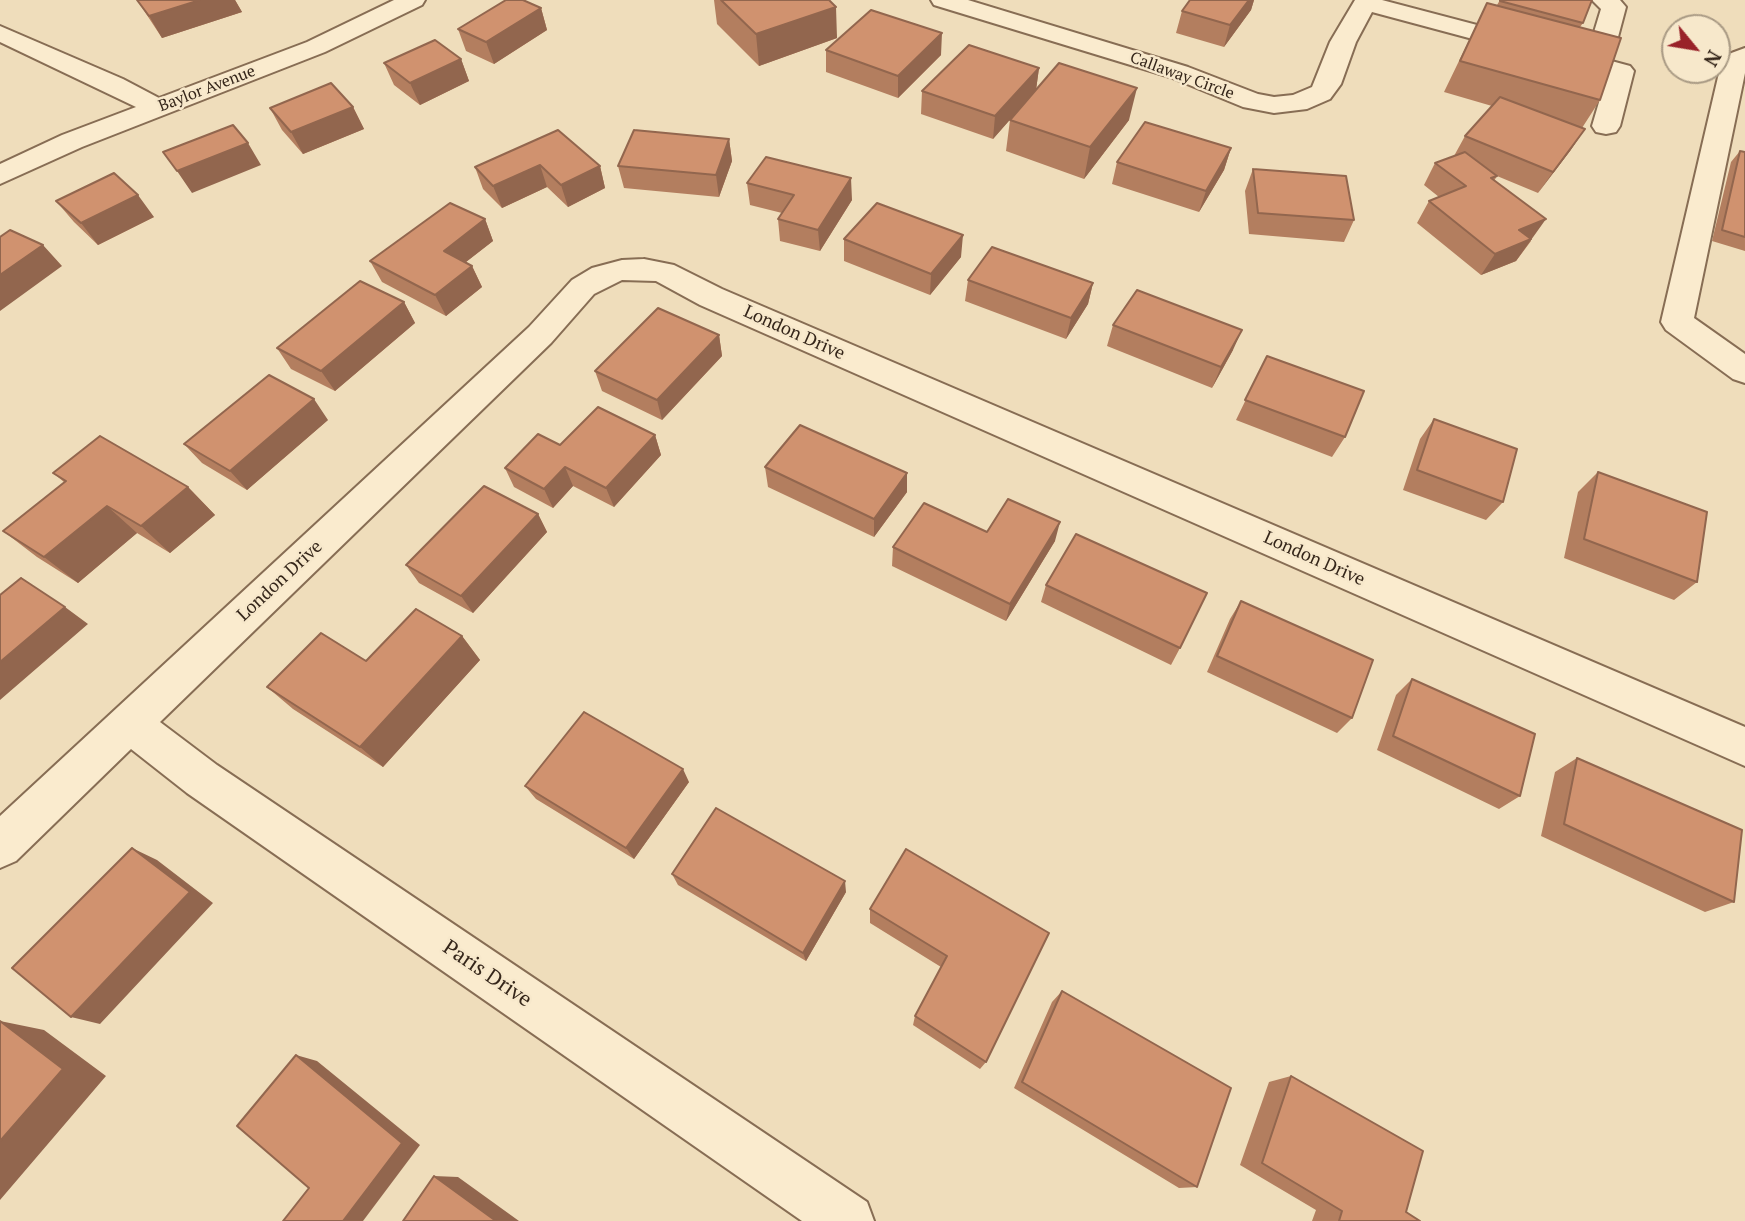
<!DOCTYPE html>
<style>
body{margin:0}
#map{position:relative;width:1745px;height:1221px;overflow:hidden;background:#efddbb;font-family:"PT Serif",serif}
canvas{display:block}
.north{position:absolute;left:1661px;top:14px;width:70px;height:70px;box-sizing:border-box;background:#f7e8cb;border:2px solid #a99a84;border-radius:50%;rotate:120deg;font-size:19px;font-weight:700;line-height:28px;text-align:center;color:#35261a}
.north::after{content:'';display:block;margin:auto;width:24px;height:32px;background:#992229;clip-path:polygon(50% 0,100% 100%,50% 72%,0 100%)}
</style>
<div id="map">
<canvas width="1745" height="1221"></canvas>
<div class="north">N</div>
</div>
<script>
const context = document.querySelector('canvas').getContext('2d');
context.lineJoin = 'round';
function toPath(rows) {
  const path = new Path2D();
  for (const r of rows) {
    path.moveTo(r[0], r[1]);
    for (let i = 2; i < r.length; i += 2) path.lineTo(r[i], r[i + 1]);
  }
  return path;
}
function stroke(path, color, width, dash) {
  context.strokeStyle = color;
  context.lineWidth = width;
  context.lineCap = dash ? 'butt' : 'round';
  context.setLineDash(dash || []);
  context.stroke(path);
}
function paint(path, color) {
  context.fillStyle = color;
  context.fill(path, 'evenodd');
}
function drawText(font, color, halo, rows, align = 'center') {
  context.font = font + ' "PT Serif",serif';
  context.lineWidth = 5;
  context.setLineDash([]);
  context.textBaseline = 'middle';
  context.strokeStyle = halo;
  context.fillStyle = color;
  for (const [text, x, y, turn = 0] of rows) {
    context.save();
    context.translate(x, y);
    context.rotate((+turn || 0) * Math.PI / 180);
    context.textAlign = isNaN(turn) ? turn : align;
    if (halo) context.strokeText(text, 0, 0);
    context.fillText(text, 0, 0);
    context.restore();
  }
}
const minor = toPath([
 [394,0,425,0,422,5,325,52,82,147,0,184,0,164,62,135,136,107,0,42,0,26,123,79,159,98,307,42,394,0],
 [931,0,968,0,1188,67,1258,94,1274,97,1293,95,1312,87,1330,42,1355,0,1382,0,1591,55,1588,52,1601,9,1592,0,1620,0,1626,7,1614,52,1610,57,1604,59,1630,66,1634,71,1620,126,1616,132,1606,134,1596,132,1592,126,1607,75,1372,12,1356,42,1341,84,1330,99,1307,109,1274,113,1243,107,1170,77,934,5,931,0],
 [1745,48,1745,73,1694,318,1745,354,1745,383,1733,379,1666,330,1661,322,1722,60,1726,55,1745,48],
 [644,259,674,265,722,289,1745,727,1745,766,700,305,656,281,622,280,594,294,551,343,160,722,217,765,867,1202,874,1221,802,1221,187,793,131,749,16,861,0,868,0,816,529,327,572,280,592,268,622,260,644,259]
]);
stroke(minor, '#876d54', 4);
paint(minor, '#faebce');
paint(toPath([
 [137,0,235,0,242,12,162,38],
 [714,0,829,0,837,38,759,66,717,24],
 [1190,0,1254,0,1251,10,1224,47,1176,33,1182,11],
 [1500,0,1583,23,1580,27,1600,100,1582,128,1585,129,1570,151,1538,193,1497,176,1494,181,1531,241,1516,261,1481,275,1417,223,1429,201,1439,197,1424,185,1435,163,1454,156,1465,136,1492,106,1444,92,1487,3,1497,5],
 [541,8,547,30,494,64,466,51,458,29],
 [826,50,941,55,898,98,826,72],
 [461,59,469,81,420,105,394,85,384,63],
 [1039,68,1036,90,993,139,921,114,922,91],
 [353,107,364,129,303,154,282,130,270,108],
 [1010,120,1129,120,1084,179,1006,151],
 [558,130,600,166,605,188,568,207,547,187,502,208,483,189,475,167],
 [729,139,732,161,719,197,624,188,618,166],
 [1231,148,1224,170,1199,212,1112,184,1117,162],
 [1740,151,1745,152,1745,251,1712,241,1731,162],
 [1253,169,1354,220,1344,242,1249,234,1245,191],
 [747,183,852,200,820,251,780,241,778,219,782,213,750,205],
 [56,201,154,217,98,245,74,222],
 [485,219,493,241,466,262,472,266,482,287,446,316,382,282,370,261],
 [844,239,961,257,930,295,844,261],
 [968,280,1093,283,1088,304,1066,339,965,301],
 [404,302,415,323,335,391,291,369,277,348],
 [1113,325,1233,350,1212,388,1107,346],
 [719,335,722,356,662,420,602,391,595,371],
 [1267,356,1345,437,1332,457,1236,420],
 [1434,419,1503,502,1486,520,1403,490,1420,439],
 [328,420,247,490,202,463,184,444],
 [655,435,661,455,614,507,573,486,553,508,514,487,505,468,560,445],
 [765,467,907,492,874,537,768,487],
 [1598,472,1697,582,1674,600,1564,558,1578,492],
 [53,473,188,487,215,515,170,553,137,533,78,583,37,557,3,531,64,482],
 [538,514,547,532,473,613,419,583,406,565],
 [987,532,1055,541,1006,621,892,566,893,547],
 [1046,585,1180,648,1171,665,1041,602],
 [1241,601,1352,718,1337,733,1207,672,1230,619],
 [462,636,480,660,383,767,293,709,267,687],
 [1412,679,1520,796,1499,809,1377,750,1396,695],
 [1577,758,1734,902,1705,912,1541,836,1555,772],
 [689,782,634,859,536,799,525,786],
 [906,849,986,1062,980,1069,913,1025,915,1016,941,967,870,923,870,909],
 [672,874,846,892,806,961,678,885],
 [1062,991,1197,1187,1179,1188,1014,1088,1052,1002],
 [1291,1076,1406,1212,1420,1221,1312,1221,1316,1210,1240,1165,1269,1082]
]), '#b37e5f');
paint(toPath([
 [200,0,235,0,242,12,162,38,149,16],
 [1249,0,1254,0,1251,10,1224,47,1230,25],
 [836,7,837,38,759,66,756,34],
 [541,8,547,30,494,64,486,42],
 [942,33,941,55,898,98,898,76],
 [461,59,469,81,420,105,410,83],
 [1039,68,1036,90,993,139,995,116],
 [1137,88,1129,120,1084,179,1090,147],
 [353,107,364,129,303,154,291,132],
 [1585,129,1570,151,1538,193,1553,172],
 [729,139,732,161,719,197,716,175],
 [248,143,261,165,192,193,177,171],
 [1231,148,1224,170,1199,212,1206,191],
 [540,165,547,187,502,208,493,186],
 [600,166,605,188,568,207,561,185],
 [851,178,852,200,820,251,818,230],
 [138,195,154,217,98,245,81,223],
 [485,219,493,241,453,272,444,251],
 [1546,219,1516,261,1481,275,1495,254,1519,230],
 [963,235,961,257,930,295,931,274],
 [43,245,62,266,0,311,0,275],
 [472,266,482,287,446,316,435,295],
 [1093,283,1088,304,1066,339,1071,318],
 [404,302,415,323,335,391,321,371],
 [1242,330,1233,350,1212,388,1221,367],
 [719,335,722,356,662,420,657,400],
 [314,399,328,420,247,490,230,471],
 [655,435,661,455,614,507,606,488],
 [565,467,573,486,553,508,544,489],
 [907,473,907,492,874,537,874,519],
 [188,487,215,515,170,553,141,526],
 [107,506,137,533,78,583,44,557],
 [538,514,547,532,473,613,461,596],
 [1060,522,1055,541,1006,621,1010,604],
 [65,607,88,624,0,700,0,662],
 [462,636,480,660,383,767,360,747],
 [683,769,689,782,634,859,626,848],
 [132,848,157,860,213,903,100,1024,71,1017],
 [845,881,846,892,806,961,803,953],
 [0,1021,44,1030,106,1076,0,1200],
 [296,1055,317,1061,420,1145,363,1221,343,1221],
 [434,1176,458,1177,519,1221,496,1221]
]), '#92664e');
const building = toPath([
 [137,0,200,0,149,16,137,0],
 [506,0,523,0,541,8,486,42,458,29,506,0],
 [721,0,829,0,836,7,756,34,721,0],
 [1190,0,1249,0,1230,25,1182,11,1190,0],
 [1500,0,1592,0,1583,23,1500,1,1500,0],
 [1487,3,1621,38,1600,100,1460,61,1487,3],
 [871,10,942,33,898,76,826,50,871,10],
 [435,40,461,59,410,83,384,63,435,40],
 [969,45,1039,68,995,116,922,91,969,45],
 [1059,63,1137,88,1090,147,1010,120,1059,63],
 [331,83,353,107,291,132,270,108,331,83],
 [1500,97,1585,129,1553,172,1465,136,1500,97],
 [1145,122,1231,148,1206,191,1117,162,1145,122],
 [233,125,248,143,177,171,163,152,233,125],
 [558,130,600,166,561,185,540,165,493,186,475,167,558,130],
 [634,130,729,139,716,175,618,166,634,130],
 [1740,151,1745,152,1745,237,1722,230,1740,151],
 [1465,152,1497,176,1491,178,1546,219,1519,230,1531,239,1495,254,1429,201,1466,186,1435,163,1465,152],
 [766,157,851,178,818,230,778,219,794,195,747,183,766,157],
 [1253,169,1346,176,1354,220,1258,213,1253,169],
 [114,173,138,195,81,223,56,201,114,173],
 [450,203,485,219,444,251,472,266,435,295,370,261,450,203],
 [877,203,963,235,931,274,844,239,877,203],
 [10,230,43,245,0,275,0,237,10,230],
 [992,247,1093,283,1071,318,968,280,992,247],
 [360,281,404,302,321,371,277,348,360,281],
 [1137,290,1242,330,1221,367,1113,325,1137,290],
 [658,308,719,335,657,400,595,371,658,308],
 [1267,356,1364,391,1345,437,1245,400,1267,356],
 [269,375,314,399,230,471,184,444,269,375],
 [598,407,655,435,606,488,565,467,544,489,505,468,538,434,560,445,598,407],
 [1434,419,1517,449,1503,502,1417,470,1434,419],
 [800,425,907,473,874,519,765,467,800,425],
 [100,436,188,487,141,526,107,506,44,557,3,531,66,481,53,473,100,436],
 [1598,472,1707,512,1697,582,1584,539,1598,472],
 [484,486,538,514,461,596,406,565,484,486],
 [1008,499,1060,522,1010,604,893,547,924,503,987,532,1008,499],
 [1076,534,1207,593,1180,648,1046,585,1076,534],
 [21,578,65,607,0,662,0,595,21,578],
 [1241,601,1373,660,1352,718,1217,656,1241,601],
 [416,609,462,636,360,747,267,687,321,633,366,661,416,609],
 [1412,679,1535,734,1520,796,1393,736,1412,679],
 [584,712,683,769,626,848,525,786,584,712],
 [1577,758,1742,830,1734,902,1564,824,1577,758],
 [716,808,845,881,803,953,672,874,716,808],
 [132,848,190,892,71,1017,12,968,132,848],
 [906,849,1049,933,986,1062,915,1016,947,956,870,909,906,849],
 [1062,991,1231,1088,1197,1187,1022,1082,1062,991],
 [0,1021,63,1069,0,1141,0,1021],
 [296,1055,402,1143,343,1221,283,1221,309,1188,237,1126,296,1055],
 [1291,1076,1423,1151,1406,1212,1420,1221,1339,1221,1342,1211,1262,1163,1291,1076],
 [434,1176,496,1221,403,1221,434,1176]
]);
paint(building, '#d0926f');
stroke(building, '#92664e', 2);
drawText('16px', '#35261a', '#f7e8cb', [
 ["Callaway Circle",1182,76,20],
 ["Baylor Avenue",207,89,-21]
]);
drawText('18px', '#35261a', '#f7e8cb', [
 ["London Drive",794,333,24],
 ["London Drive",1314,559,24],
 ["London Drive",280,581,-43]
]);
drawText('21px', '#35261a', '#f7e8cb', [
 ["Paris Drive",487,974,34]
]);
</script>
